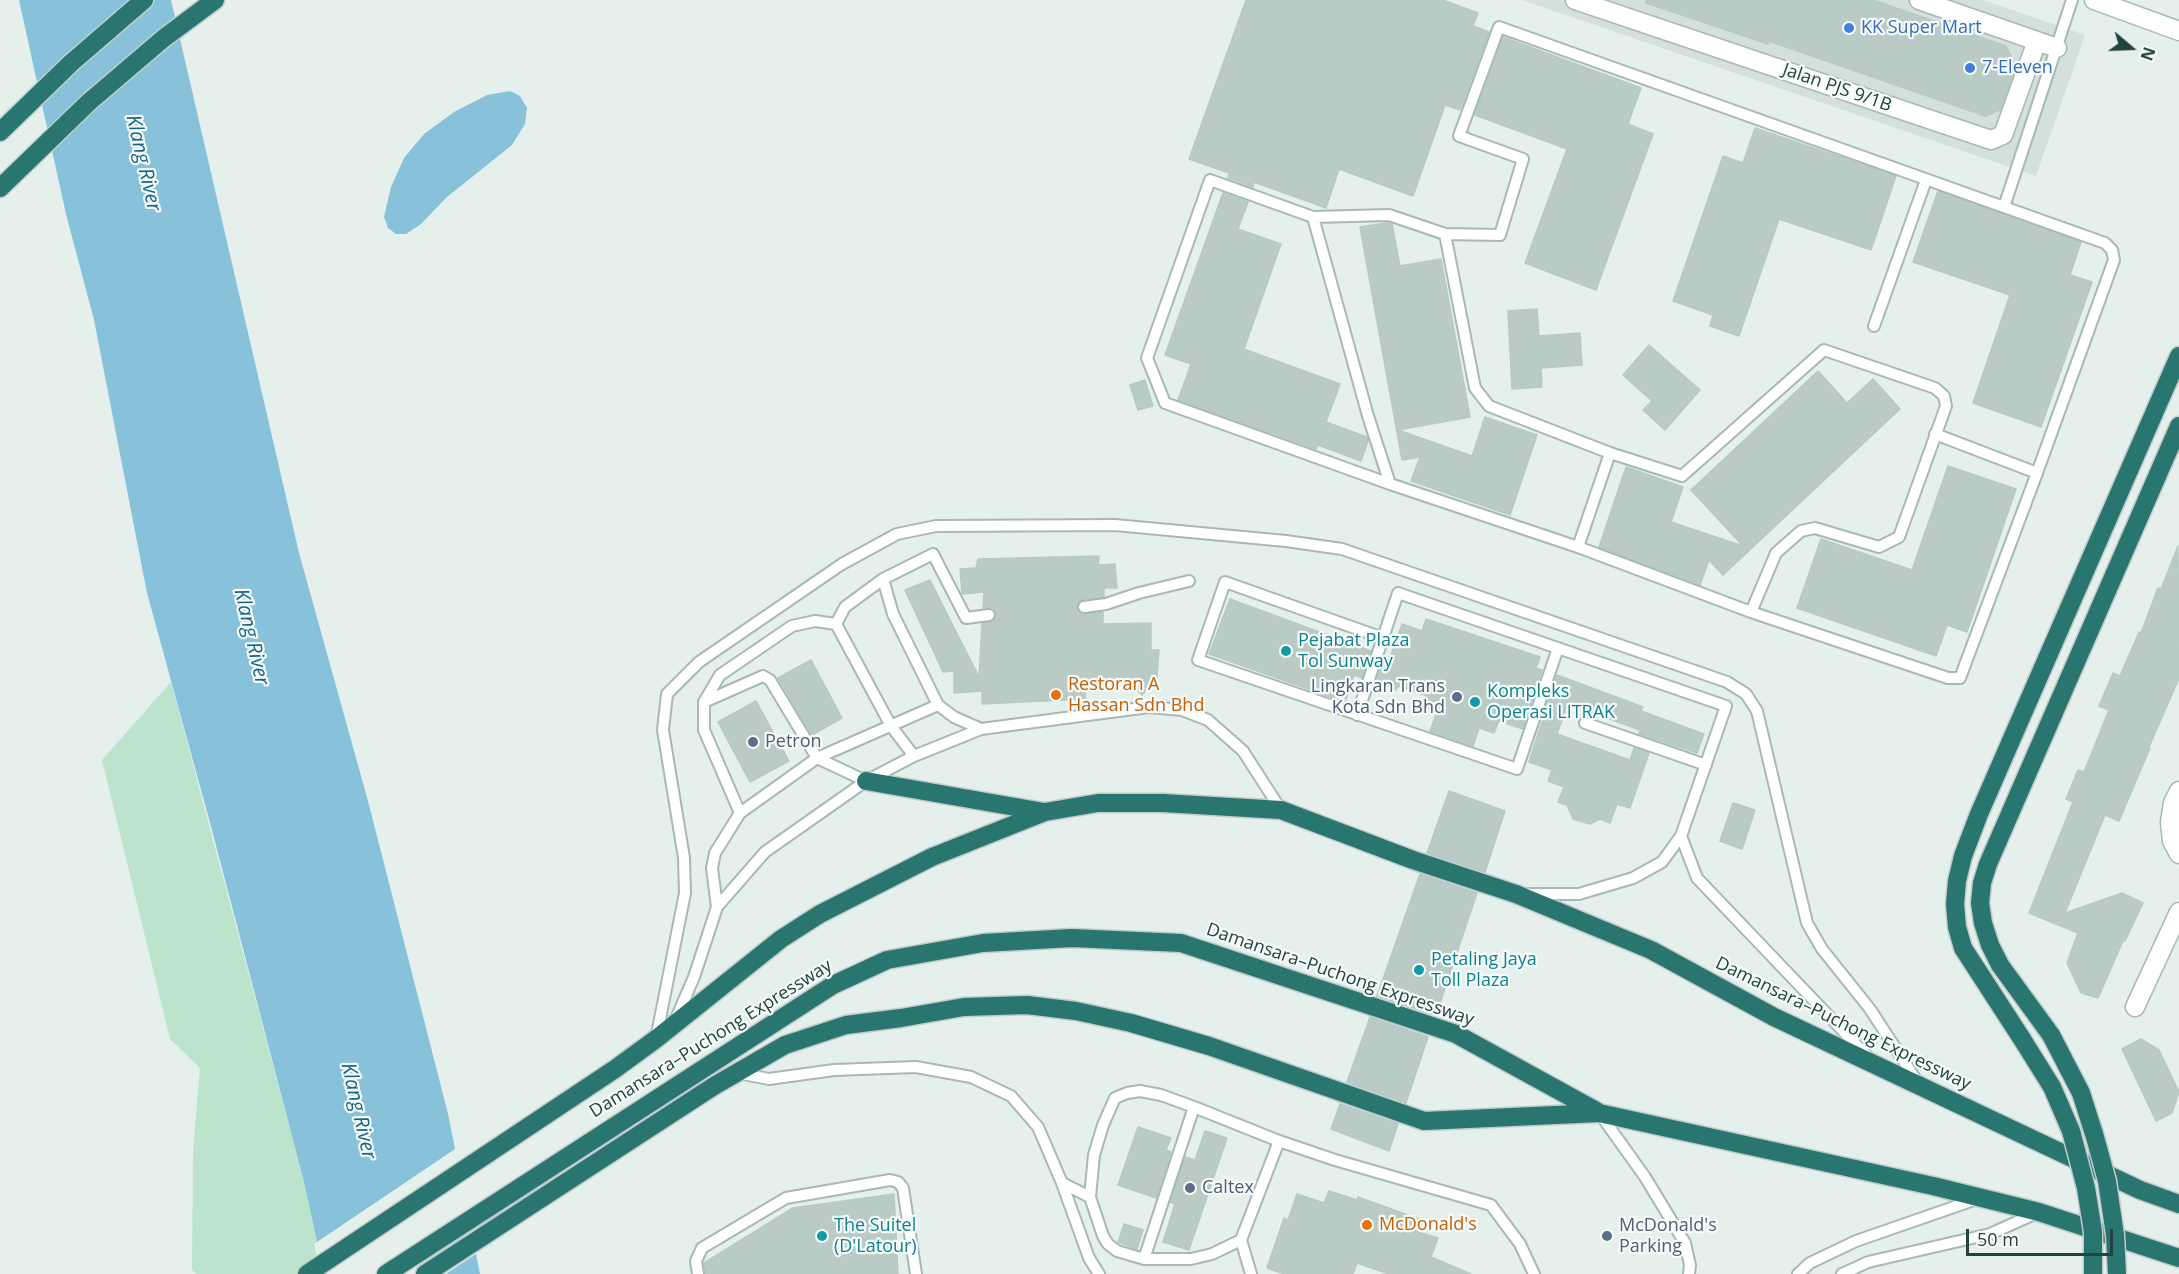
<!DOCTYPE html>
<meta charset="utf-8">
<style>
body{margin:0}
#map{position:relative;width:2179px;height:1274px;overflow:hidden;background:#e5f0ec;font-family:"Open Sans",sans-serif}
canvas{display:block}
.north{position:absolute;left:2101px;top:18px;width:60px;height:60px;-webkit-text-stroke:4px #f6fbf9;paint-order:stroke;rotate:109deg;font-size:16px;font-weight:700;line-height:24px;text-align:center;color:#214440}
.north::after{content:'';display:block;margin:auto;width:21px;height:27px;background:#214440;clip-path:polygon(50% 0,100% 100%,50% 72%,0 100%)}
.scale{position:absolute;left:1966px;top:1229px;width:147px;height:27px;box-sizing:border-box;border:3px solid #214440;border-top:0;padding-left:8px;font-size:18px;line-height:21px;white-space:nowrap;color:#214440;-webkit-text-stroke:4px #f6fbf9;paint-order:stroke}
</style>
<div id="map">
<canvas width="2179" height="1274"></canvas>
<div class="north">N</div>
<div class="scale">50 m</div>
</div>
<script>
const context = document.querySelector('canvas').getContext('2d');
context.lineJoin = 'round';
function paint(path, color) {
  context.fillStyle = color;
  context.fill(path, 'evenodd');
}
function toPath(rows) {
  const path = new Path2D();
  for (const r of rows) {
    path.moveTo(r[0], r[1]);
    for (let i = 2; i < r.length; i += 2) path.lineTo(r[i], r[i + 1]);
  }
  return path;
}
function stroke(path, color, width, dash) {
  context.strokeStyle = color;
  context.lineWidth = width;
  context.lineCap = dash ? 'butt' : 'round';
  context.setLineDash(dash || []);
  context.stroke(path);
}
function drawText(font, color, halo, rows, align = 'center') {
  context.font = font + ' "Open Sans",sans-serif';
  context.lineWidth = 4.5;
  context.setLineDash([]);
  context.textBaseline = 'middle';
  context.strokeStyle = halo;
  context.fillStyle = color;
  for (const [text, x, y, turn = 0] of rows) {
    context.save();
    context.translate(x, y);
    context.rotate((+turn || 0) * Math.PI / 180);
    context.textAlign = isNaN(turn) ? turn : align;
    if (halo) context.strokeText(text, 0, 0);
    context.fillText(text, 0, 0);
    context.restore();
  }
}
paint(toPath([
 [1522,0,1983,0,2085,35,2036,176]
]), '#d3e0dc');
paint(toPath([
 [171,682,304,1182,324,1274,196,1274,192,1270,193,1151,200,1068,170,1039,102,760]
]), '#bce3cc');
paint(toPath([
 [19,0,171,0,299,553,368,801,448,1114,480,1274,324,1274,304,1182,212,830,147,593,94,320,66,214],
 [510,91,520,96,527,108,525,124,512,145,447,197,421,224,406,234,396,234,388,228,384,217,391,187,404,158,424,134,454,112,487,95]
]), '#87c2da');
paint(toPath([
 [458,1147,479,1252,446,1274,320,1274,314,1244]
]), '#e5f0ec');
const building = toPath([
 [1246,0,1443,0,1478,13,1473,26,1489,32,1460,110,1445,105,1413,196,1339,169,1326,208,1254,182,1253,187,1228,178,1229,173,1189,159,1246,0],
 [1646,0,1873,0,2006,46,2016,66,2000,110,1985,116,1769,41,1768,44,1646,3,1646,0],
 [1503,37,1641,88,1628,124,1653,134,1596,290,1525,263,1567,149,1475,115,1503,37],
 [1755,128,1896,176,1871,250,1779,219,1739,336,1710,326,1713,315,1673,301,1723,156,1743,163,1755,128],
 [1938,191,2081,242,2070,275,2092,282,2041,427,1973,403,2010,295,1913,262,1938,191],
 [1223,193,1248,202,1238,229,1281,244,1244,349,1340,384,1326,422,1367,437,1368,441,1361,461,1318,445,1316,449,1178,400,1191,364,1165,355,1223,193],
 [1386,223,1392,224,1400,266,1441,259,1470,417,1398,430,1472,456,1485,417,1537,435,1510,515,1411,481,1420,457,1402,460,1360,227,1386,223],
 [1537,309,1539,336,1580,333,1582,365,1541,368,1542,387,1512,389,1508,311,1537,309],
 [1649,345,1700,390,1665,430,1643,410,1652,401,1623,375,1649,345],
 [1818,371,1847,403,1873,379,1900,409,1723,575,1709,560,1700,585,1599,547,1626,467,1683,487,1671,522,1743,546,1691,490,1818,371],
 [1145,380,1153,406,1138,410,1130,385,1145,380],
 [1948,466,2016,489,1967,632,1947,625,1936,656,1797,608,1821,539,1912,570,1948,466],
 [2178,546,2179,678,2149,747,2150,748,2119,821,2105,815,2065,913,2122,893,2143,903,2125,941,2123,941,2098,998,2081,993,2067,963,2078,933,2029,913,2073,802,2066,799,2078,770,2084,772,2109,710,2099,706,2113,673,2120,676,2139,632,2141,633,2158,588,2161,589,2178,546],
 [1099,556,1098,565,1115,564,1117,588,1104,588,1104,597,1080,601,1077,609,1081,614,1084,614,1103,612,1103,624,1151,623,1151,650,1159,650,1157,677,1142,695,1125,678,1086,681,1085,699,982,704,982,691,954,693,954,671,943,672,905,590,930,580,979,677,982,624,993,621,996,613,991,608,983,608,984,592,962,594,960,569,976,568,978,559,1099,556],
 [1230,599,1371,651,1362,678,1354,675,1345,702,1209,654,1230,599],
 [1426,619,1540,657,1536,668,1542,670,1523,729,1499,721,1494,733,1479,728,1473,746,1430,731,1437,712,1423,707,1427,696,1398,686,1396,690,1376,683,1385,656,1390,658,1402,624,1422,631,1426,619],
 [811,660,842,718,812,735,778,678,811,660],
 [1557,675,1643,707,1641,711,1704,734,1697,753,1639,734,1640,730,1568,704,1557,734,1630,760,1634,748,1649,753,1630,808,1617,804,1610,823,1600,819,1590,824,1573,819,1567,805,1558,802,1564,787,1548,781,1552,770,1529,762,1557,675],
 [756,701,789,761,750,782,718,722,756,701],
 [1449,791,1505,811,1485,872,1427,853,1449,791],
 [1733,803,1755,810,1742,849,1720,841,1733,803],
 [1420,874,1477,893,1436,1015,1377,996,1420,874],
 [1370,1017,1428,1037,1406,1103,1347,1082,1370,1017],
 [2141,1039,2159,1050,2179,1092,2172,1113,2156,1121,2122,1049,2141,1039],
 [1340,1104,1398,1124,1389,1151,1331,1129,1340,1104],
 [1138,1127,1171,1138,1166,1150,1171,1152,1156,1198,1118,1185,1138,1127],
 [1205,1131,1227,1138,1189,1250,1163,1242,1175,1204,1170,1202,1185,1157,1195,1160,1205,1131],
 [1329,1191,1357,1200,1358,1197,1419,1219,1415,1231,1438,1238,1431,1257,1471,1274,1389,1274,1357,1263,1353,1274,1284,1274,1267,1268,1284,1218,1288,1220,1297,1194,1324,1203,1329,1191],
 [894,1194,898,1274,705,1274,704,1263,793,1208,894,1194],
 [1124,1224,1143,1230,1137,1249,1118,1242,1124,1224]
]);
paint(building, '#bacbc6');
stroke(building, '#b6cac5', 1.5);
const lane = toPath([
 [2004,207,2072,0],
 [1313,217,1389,215,1445,234,1475,388,1489,406,1610,453],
 [1874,326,1926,180],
 [1935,434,2037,473],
 [1390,484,1368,416,1313,217,1210,180,1147,358,1165,403,1390,484,1578,547,1751,612,1948,678,1960,678,2037,473,2114,260,2112,250,2105,243,1499,27,1459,136,1523,159,1500,235,1445,234],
 [1578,547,1610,453,1682,476,1824,350,1935,388,1944,396,1946,406,1899,537,1879,547,1815,528,1801,531,1776,553,1751,612],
 [883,579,933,554,966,618,989,615],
 [1084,607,1106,604,1139,593,1189,581],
 [1383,638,1225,582,1198,660,1517,769,1558,648],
 [704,702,763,676,770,680,817,758,866,781],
 [1357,715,1398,593,1726,706,1681,836,1662,862,1633,878,1579,894,1528,894],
 [1585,723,1706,765],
 [914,756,891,726,836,624,845,607,883,579,893,614,938,705,954,717,981,729],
 [740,813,704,730,704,702,720,675,792,626,815,621,836,624],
 [1681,836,1697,878,1867,1056],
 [717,907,712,868,715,853,740,813,817,758,938,705],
 [675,1021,694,977,717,907,765,852,866,781,914,756,981,729,1149,707,1182,710,1208,720,1243,751,1281,810],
 [656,1039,685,893,684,858,663,730,667,694,699,662,842,564,897,534,936,526,1115,525,1286,541,1342,549,1727,682,1746,694,1757,711,1807,923,1822,949,1870,1009,1918,1083],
 [738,1073,769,1079,834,1070,916,1067,971,1077,1011,1096,1038,1127,1062,1183,1089,1258,1099,1274],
 [1600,1114,1645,1177,1685,1243,1690,1265,1689,1274],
 [1062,1183,1090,1197],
 [1241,1240,1212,1254,1191,1259,1144,1259,1194,1107,1279,1141],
 [1144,1259,1117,1251,1108,1244,1103,1236,1090,1197,1094,1155,1103,1125,1115,1098,1127,1093,1140,1091,1161,1095,1194,1107],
 [698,1274,696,1261,702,1248,786,1198,890,1180,898,1182,903,1188,916,1274],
 [1251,1274,1241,1240,1279,1141,1335,1160,1491,1205,1520,1244,1534,1274],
 [1798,1274,1810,1263,1856,1241,1977,1199],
 [1842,1274,1868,1262,1990,1234,2039,1212]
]);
const street = toPath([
 [1575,0,1991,140,2003,135,2037,41],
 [1919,0,2057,48],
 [2179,791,2173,803,2170,822,2172,841,2179,854],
 [2135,1007,2179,912]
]);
const secondary = toPath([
 [2094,0,2179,31]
]);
const highway = toPath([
 [0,132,71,63,144,0],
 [0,188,89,102,164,38,215,0],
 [866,781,1044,812],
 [2051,1035,2000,965,1990,945,1983,923,1980,903,1982,883,1988,864,2179,426],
 [2022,1039,1963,948,1957,927,1955,904,1957,881,1963,856,1979,814,2179,356],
 [307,1274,615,1069,656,1039,781,939,820,914,932,857,1045,812,1098,803,1163,803,1281,810,1413,860,1516,894,1651,950,1774,1017,2140,1190,2179,1204],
 [386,1274,833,985,887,960,983,943,1072,938,1181,943,1456,1034,1598,1112],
 [425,1274,714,1086,785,1045,846,1025,901,1018,964,1007,1027,1005,1076,1011,1131,1023,1209,1046,1424,1121,1599,1113,1933,1186,2039,1212,2179,1258]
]);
stroke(lane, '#a6b9b5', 14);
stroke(street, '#a6b9b5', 21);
stroke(secondary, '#a2bdb8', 21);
stroke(highway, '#c1cbca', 21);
stroke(lane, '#fff', 10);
stroke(street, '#fff', 18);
stroke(secondary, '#fff', 18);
stroke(highway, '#297570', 18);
const highwayBridge = toPath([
 [2051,1035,2081,1093,2095,1137,2107,1181,2115,1235,2117,1274],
 [2022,1039,2052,1087,2071,1131,2086,1188,2093,1232,2093,1274]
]);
stroke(highwayBridge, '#c1cbca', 21, []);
stroke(highwayBridge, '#297570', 18);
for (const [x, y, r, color] of [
 [1849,28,6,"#3f7fe0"],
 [1970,68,6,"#3f7fe0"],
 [1286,651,6,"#0f9aa8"],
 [1056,695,6,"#e8710a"],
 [1457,697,6,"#5c6f8a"],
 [1475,702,6,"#0f9aa8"],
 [753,742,6,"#5c6f8a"],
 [1419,970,6,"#0f9aa8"],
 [1190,1188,6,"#5c6f8a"],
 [1367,1225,6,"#e8710a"],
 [822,1236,6,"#0f9aa8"],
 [1607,1236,6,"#5c6f8a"]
]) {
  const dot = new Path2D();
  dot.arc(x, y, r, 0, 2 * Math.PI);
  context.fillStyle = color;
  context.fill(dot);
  stroke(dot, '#f6fbf9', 2);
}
drawText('18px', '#366cbe', '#f6fbf9', [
 ["KK Super Mart",1861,28],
 ["7-Eleven",1982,68]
], 'left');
drawText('18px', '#214440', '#f6fbf9', [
 ["Jalan PJS 9/1B",1837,88,19],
 ["Damansara–Puchong Expressway",1340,975,19],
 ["Damansara–Puchong Expressway",1843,1024,26],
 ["Damansara–Puchong Expressway",711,1039,-32]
]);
drawText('18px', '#0d838f', '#f6fbf9', [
 ["Pejabat Plaza",1298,641],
 ["Tol Sunway",1298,662],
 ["Kompleks",1487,692],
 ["Operasi LITRAK",1487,713],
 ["Petaling Jaya",1431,960],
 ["Toll Plaza",1431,981],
 ["The Suitel",834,1226],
 ["(D'Latour)",834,1247]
], 'left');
drawText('18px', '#c56008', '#f6fbf9', [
 ["Restoran A",1068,685],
 ["Hassan Sdn Bhd",1068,706],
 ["McDonald's",1379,1225]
], 'left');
drawText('18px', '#4e5e75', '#f6fbf9', [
 ["Lingkaran Trans",1445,687,"right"],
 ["Kota Sdn Bhd",1445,708,"right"],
 ["Petron",765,742],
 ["Caltex",1202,1188],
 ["McDonald's",1619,1226],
 ["Parking",1619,1247]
], 'left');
drawText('italic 20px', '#136489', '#f6fbf9', [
 ["Klang River",143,163,77],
 ["Klang River",251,637,77],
 ["Klang River",358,1111,77]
]);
</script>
